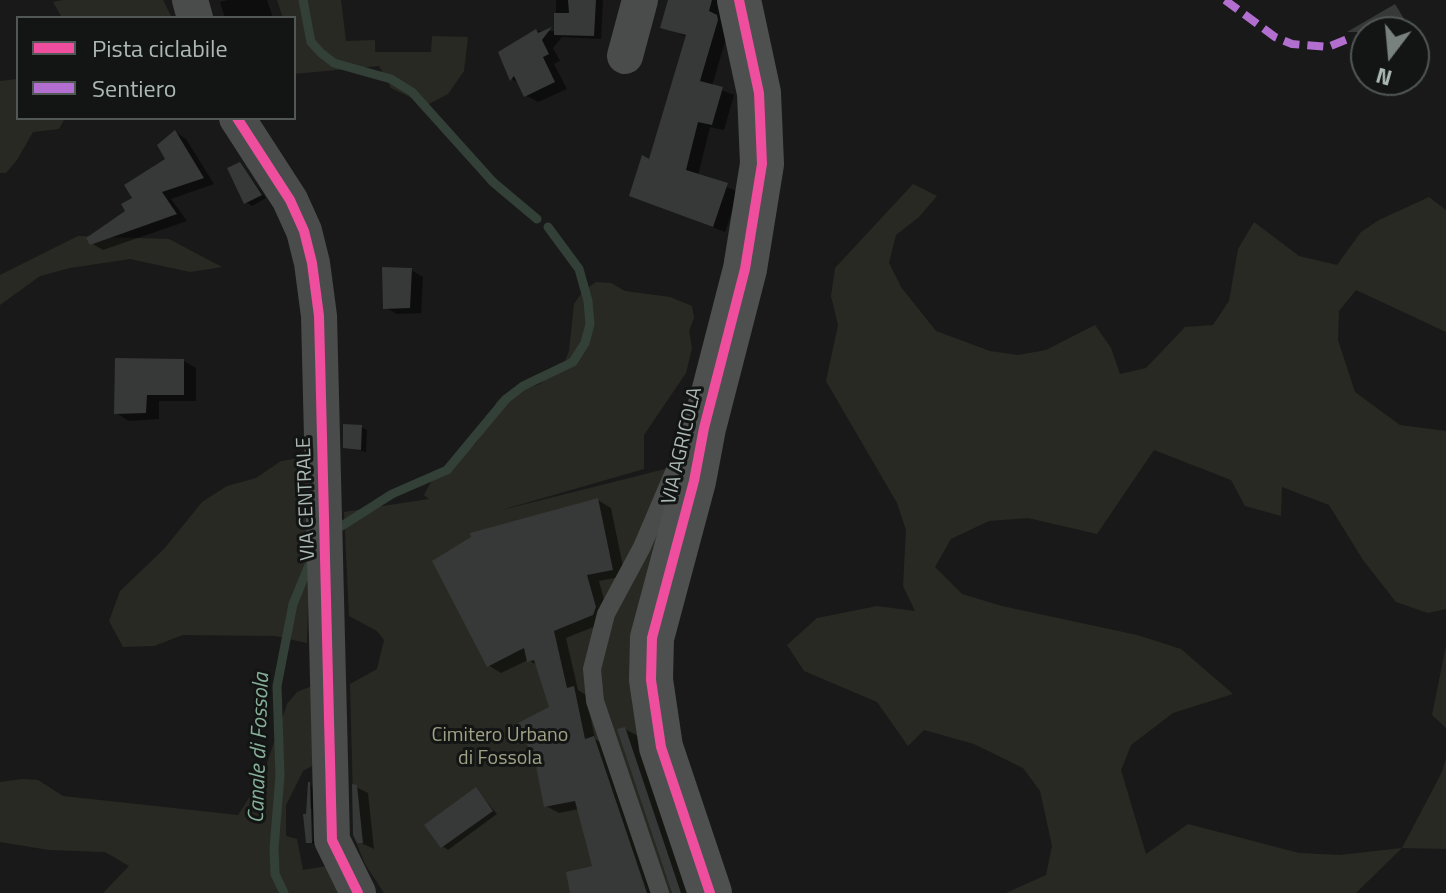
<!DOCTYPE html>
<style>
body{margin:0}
#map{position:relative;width:1446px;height:893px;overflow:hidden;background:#191919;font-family:"Titillium Web",sans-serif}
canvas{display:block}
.legend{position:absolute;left:16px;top:16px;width:280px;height:104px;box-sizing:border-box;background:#131515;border:2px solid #505755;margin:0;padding:10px 14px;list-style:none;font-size:24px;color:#acb9b4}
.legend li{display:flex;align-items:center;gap:16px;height:40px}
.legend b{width:40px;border:2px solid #505755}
.north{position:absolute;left:1350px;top:16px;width:80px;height:80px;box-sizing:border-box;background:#131515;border:2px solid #505755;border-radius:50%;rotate:196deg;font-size:22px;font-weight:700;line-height:32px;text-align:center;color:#acb9b4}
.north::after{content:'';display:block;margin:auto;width:28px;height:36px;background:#79817e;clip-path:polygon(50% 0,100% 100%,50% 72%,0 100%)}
</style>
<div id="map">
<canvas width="1446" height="893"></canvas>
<ul class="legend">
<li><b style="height:10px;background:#ef4d9e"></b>Pista ciclabile</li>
<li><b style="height:10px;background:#b36fd0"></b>Sentiero</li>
</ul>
<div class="north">N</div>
</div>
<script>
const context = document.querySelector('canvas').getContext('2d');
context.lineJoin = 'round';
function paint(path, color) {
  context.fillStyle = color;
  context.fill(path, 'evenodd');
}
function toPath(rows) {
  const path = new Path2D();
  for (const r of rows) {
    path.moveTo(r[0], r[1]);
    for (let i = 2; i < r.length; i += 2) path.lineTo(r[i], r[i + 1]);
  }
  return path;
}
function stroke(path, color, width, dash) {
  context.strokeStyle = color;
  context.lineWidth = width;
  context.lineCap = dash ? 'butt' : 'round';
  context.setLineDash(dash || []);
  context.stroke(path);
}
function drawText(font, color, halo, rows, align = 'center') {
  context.font = font + ' "Titillium Web",sans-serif';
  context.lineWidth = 6;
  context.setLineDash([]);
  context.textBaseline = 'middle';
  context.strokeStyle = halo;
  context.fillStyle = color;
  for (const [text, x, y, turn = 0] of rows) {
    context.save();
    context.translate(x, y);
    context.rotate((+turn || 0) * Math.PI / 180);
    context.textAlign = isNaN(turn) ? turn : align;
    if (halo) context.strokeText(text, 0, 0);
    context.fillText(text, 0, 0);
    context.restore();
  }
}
paint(toPath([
 [63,0,163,0,172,18,62,18,53,2],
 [277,0,341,0,346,41,375,40,375,52,431,52,432,36,468,37,464,71,448,94,427,105,391,88,379,66,294,74,294,18,283,18],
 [18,79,18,118,65,118,59,129,33,132,17,160,6,173,0,173,0,81],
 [913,184,937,196,919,217,896,235,889,263,901,287,936,331,990,351,1018,355,1046,350,1095,325,1111,348,1120,374,1146,368,1185,327,1213,325,1229,301,1238,249,1254,222,1299,256,1337,265,1361,232,1379,220,1429,197,1446,210,1446,332,1356,290,1339,311,1338,340,1355,392,1400,425,1446,431,1446,609,1428,613,1396,602,1363,560,1329,505,1282,487,1281,516,1245,506,1231,480,1154,450,1097,534,1028,518,989,521,951,539,935,567,962,594,1002,606,1137,635,1181,649,1233,694,1173,713,1131,745,1121,770,1146,854,1188,824,1299,853,1340,855,1402,848,1442,772,1446,758,1446,849,1402,848,1356,893,1006,893,1046,875,1052,846,1040,791,1023,768,974,744,924,730,908,746,877,702,804,671,787,645,817,618,877,606,915,611,903,586,906,530,897,503,826,381,838,325,831,296,835,268],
 [78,236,169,239,222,267,190,272,130,259,70,268,40,276,0,305,0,275],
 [596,282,611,283,625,291,670,297,692,306,694,318,689,331,692,348,686,373,644,435,644,469,498,511,669,468,650,596,698,893,384,893,365,864,354,837,350,684,377,669,384,640,377,631,349,616,344,512,429,499,424,495,431,482,477,442,497,401,509,392,538,385,563,366,569,351,574,304,583,291],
 [312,456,307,643,275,636,183,635,154,646,123,647,109,621,120,591,164,549,202,502,227,486,256,478,281,461],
 [1446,646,1446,728,1432,715],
 [312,686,312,766,303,771,286,805,286,836,297,839,303,870,327,866,345,893,103,893,129,866,105,852,49,850,0,842,0,782,23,779,38,780,63,796,238,815,262,778,287,704,297,692]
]), '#292923');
paint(toPath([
 [228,0,267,0,273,18,225,18,220,2],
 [556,0,603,0,601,39,562,37,553,48,560,61,554,64,567,89,538,102,525,95,520,84,512,79,500,53,536,31,556,31],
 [670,0,724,0,720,19,729,28,712,86,734,95,724,130,710,127,698,176,739,192,725,232,631,195,650,162,687,37,663,27],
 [1401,17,1413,23,1422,39,1414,43,1414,32,1373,32],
 [1424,42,1428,50,1414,58,1414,48],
 [175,132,186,139,214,184,171,199,187,221,103,250,91,243,128,212,135,198,168,159],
 [240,164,266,198,252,206,246,202],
 [411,270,423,277,421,313,397,314,385,307],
 [184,361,196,368,196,401,159,401,159,419,129,421,116,413],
 [361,427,367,430,366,452,345,447],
 [598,500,611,508,625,576,599,581,608,615,606,622,566,638,578,690,586,695,595,739,607,746,659,893,572,893,594,868,579,809,559,813,546,806,552,708,537,665,528,660,501,673,488,665],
 [625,729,638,736,690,893,672,893],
 [311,785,315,788,317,845,308,842],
 [308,809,312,809,313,841,311,841],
 [356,787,368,793,374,849,359,842],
 [476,789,497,814,448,850,442,846]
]), '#0007');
stroke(toPath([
 [303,0,311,42,321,53,334,63,391,79,412,92,493,182,537,219],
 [337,529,392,494,447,470,506,399,523,386,573,362,585,343,590,324,588,301,579,269,548,227],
 [284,893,275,874,274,848,280,776,277,686,293,604,312,558]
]), '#324038', 9);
paint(toPath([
 [568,0,596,0,594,36,554,35,554,13,569,13],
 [668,0,712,0,709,11,717,15,718,20,700,81,723,87,712,125,698,122,686,170,728,183,713,227,629,196,642,155,649,159,686,35,660,28],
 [1395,4,1412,32,1347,32],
 [552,27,542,40,549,54,543,57,555,82,524,97,514,76,510,81,498,52,536,29,538,33],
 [175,130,204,178,162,192,177,214,90,245,86,238,125,211,121,204,132,198,124,185,165,159,157,145],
 [240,162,262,195,244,204,227,168],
 [382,267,412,268,410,308,383,309],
 [115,358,184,359,184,395,147,395,146,413,114,414],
 [343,424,362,425,361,450,343,448],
 [598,498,613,570,587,575,596,607,593,615,554,631,567,688,574,686,585,739,594,736,647,893,570,893,566,872,592,866,575,801,544,807,536,766,518,723,549,707,534,660,527,662,524,648,487,667,432,561,471,537,470,533],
 [625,727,681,893,672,893,617,729],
 [308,782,310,782,312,843,306,843,303,814,306,814],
 [352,784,357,785,363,843,357,843,353,835],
 [476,787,493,811,441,848,424,825]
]), '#373838');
stroke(toPath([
 [660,893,595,701,592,669,606,614,642,547,674,472,686,458]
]), '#494c4b', 18);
stroke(toPath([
 [190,0,195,18],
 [625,56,640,0],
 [237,118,290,200,304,231,312,263,319,316,332,840,358,893]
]), '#494c4b', 36);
stroke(toPath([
 [710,893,661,747,651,680,652,638,694,481,704,428,745,269,762,164,759,93,739,0]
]), '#4e5050', 44);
stroke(toPath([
 [1225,0,1275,37,1292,44,1328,47,1350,38]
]), '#b36fd0', 8, [16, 8]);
stroke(toPath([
 [237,118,290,200,304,231,312,263,319,316,332,840,358,893],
 [710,893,661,747,651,680,652,638,694,481,704,428,745,269,762,164,759,93,739,0]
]), '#ef4d9e', 10);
drawText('20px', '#acb9b4', '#131515', [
 ["VIA AGRICOLA",683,446,-77],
 ["VIA CENTRALE",307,499,-92]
]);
drawText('20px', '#a1a285', '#131515', [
 ["Cimitero Urbano",500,736],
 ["di Fossola",500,759]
]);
drawText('italic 22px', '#87b099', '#131515', [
 ["Canale di Fossola",260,748,-88]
]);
</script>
